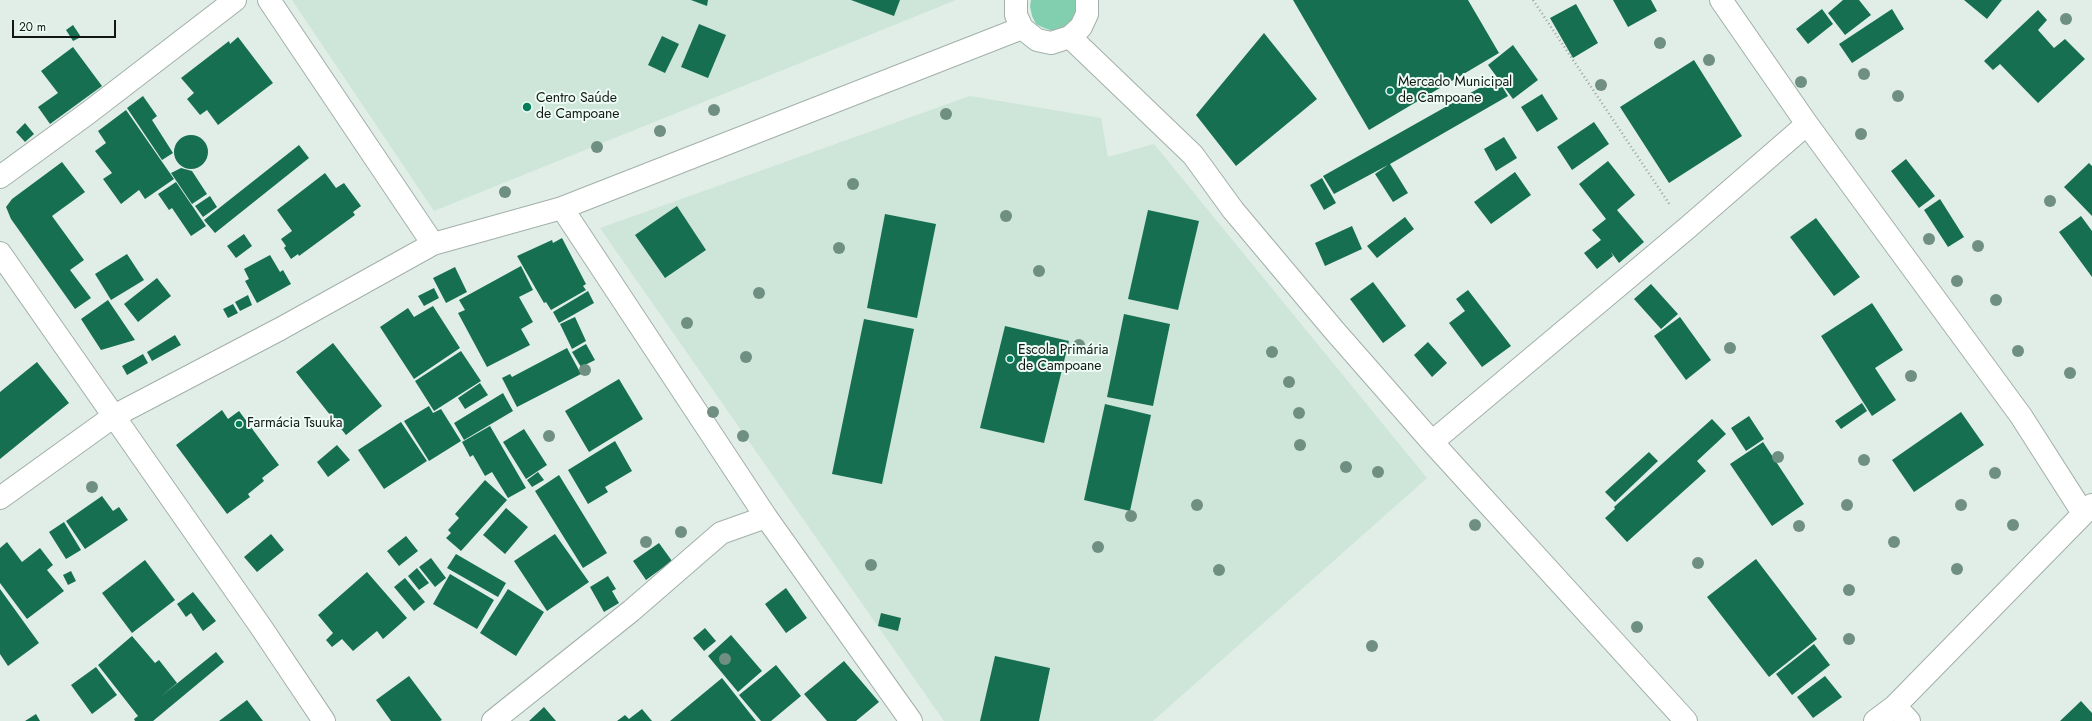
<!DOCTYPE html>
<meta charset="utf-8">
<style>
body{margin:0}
#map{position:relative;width:2092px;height:721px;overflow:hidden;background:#e0eee7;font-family:Jost,sans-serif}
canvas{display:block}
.scale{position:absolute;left:12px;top:20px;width:104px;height:18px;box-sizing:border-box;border:2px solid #121715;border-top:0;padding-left:5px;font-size:12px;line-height:14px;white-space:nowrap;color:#121715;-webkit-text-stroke:3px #edfcf5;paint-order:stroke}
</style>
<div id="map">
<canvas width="2092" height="721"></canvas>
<div class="scale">20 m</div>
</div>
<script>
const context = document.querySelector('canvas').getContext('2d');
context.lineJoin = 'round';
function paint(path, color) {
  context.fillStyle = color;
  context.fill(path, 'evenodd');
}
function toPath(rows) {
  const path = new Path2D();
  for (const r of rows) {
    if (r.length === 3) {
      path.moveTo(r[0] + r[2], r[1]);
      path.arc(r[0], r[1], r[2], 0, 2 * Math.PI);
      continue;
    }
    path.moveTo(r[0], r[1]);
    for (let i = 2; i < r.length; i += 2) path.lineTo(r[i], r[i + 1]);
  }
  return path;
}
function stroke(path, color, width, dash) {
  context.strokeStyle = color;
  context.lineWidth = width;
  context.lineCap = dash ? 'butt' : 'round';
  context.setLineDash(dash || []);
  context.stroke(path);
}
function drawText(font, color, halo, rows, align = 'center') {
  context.font = font + ' Jost,sans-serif';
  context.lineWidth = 4;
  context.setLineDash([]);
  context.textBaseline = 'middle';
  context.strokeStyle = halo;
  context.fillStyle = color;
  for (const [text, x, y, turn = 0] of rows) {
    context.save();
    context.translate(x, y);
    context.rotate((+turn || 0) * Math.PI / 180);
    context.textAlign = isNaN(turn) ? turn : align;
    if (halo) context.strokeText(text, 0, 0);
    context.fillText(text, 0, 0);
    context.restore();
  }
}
paint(toPath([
 [292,0,956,0,434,211],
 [970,96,1101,118,1108,157,1154,144,1427,478,1153,721,944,721,600,228]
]), '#cee5da');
paint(toPath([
 [1031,0,1075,0,1076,7,1075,16,1070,24,1061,29,1053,31,1044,28,1036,24,1032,16,1030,6]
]), '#81cfae');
paint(toPath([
 [691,0,708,0,707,6],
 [851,0,900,0,894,16],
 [1293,0,1468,0,1499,53,1369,130],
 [1613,0,1651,0,1657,11,1628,27],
 [1843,0,1859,0,1871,15,1845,35,1828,13],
 [1964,0,2002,0,1987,19],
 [1576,4,1598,43,1573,58,1550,18],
 [1822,9,1833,24,1808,44,1796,29],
 [1892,9,1904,29,1852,63,1839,44],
 [2038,10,2047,20,2038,30,2054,48,2065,39,2085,59,2038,103,2000,64,1993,70,1984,61],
 [699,24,726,35,708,78,681,67],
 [73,25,81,37,73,41,66,30],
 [1264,33,1317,99,1236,166,1196,115],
 [662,36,679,44,665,73,648,65],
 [238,37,273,83,218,125,207,110,200,115,187,99,194,93,181,78,229,41,230,44],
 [1513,45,1538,80,1513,99,1488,65],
 [73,47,102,86,50,124,38,107,58,93,41,71],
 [1694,60,1742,136,1669,183,1620,107],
 [1497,78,1508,96,1390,164,1408,193,1393,202,1375,174,1388,165,1334,194,1323,176],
 [1542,94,1558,119,1537,132,1521,107],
 [143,96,157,116,152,120,173,153,162,160,127,108],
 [126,110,174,179,145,199,139,190,121,204,103,179,112,173,95,151,106,143,98,131],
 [1594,122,1609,144,1572,170,1557,147],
 [25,123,34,134,25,142,16,132],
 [191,152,17],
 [1504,137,1517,158,1496,171,1484,149],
 [299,145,309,158,215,233,204,220],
 [1906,159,1935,196,1919,208,1891,171],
 [1608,161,1635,195,1617,210,1644,242,1619,263,1611,252,1613,256,1597,269,1584,253,1601,240,1592,230,1606,219,1579,184],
 [62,162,85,192,52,216,84,260,70,270,91,298,75,309,11,219,6,207,12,199],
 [2089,163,2092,166,2092,216,2064,187],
 [181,168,192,171,207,194,192,204,171,173],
 [1515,172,1531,195,1491,224,1474,202],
 [325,173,336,188,344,183,361,206,353,212,355,215,299,256,298,254,291,259,284,248,286,246,281,239,292,231,277,210],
 [1322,178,1336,203,1324,210,1310,185],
 [176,182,206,226,191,236,172,208,169,210,158,194],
 [210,196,217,207,203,217,195,206],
 [1940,199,1964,237,1948,247,1924,210],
 [677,206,706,250,665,278,635,235],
 [1148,210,1199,221,1178,310,1128,299],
 [885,214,936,224,917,318,867,308],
 [2081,216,2092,231,2092,277,2059,232],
 [1405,217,1414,229,1377,258,1367,246],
 [1816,218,1860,277,1834,296,1790,237],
 [1352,226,1362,249,1325,266,1315,243],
 [244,234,252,246,236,258,227,246],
 [562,238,586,284,583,286,586,290,551,310,546,302,544,303,517,256,552,240,553,243],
 [127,254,144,280,111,300,95,274],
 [270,255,280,272,283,270,291,284,257,303,245,281,249,279,244,269],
 [521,266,533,290,519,297,533,322,521,329,530,345,487,367,458,313,465,310,459,300],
 [455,267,467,292,446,303,433,278],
 [157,278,171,296,138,322,124,304],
 [1373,282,1406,326,1383,343,1350,299],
 [1651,284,1678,314,1661,329,1634,299],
 [434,288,439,298,424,306,418,296],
 [1468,290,1511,346,1482,367,1449,323,1465,311,1456,299],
 [588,291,594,303,559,323,553,312],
 [248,295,252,305,240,311,235,302],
 [108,300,135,340,101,350,81,319],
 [1872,303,1903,350,1875,368,1896,400,1872,416,1821,336],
 [233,304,238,313,228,318,223,309],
 [433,306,460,348,414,379,380,327,408,308,414,317],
 [1124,314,1170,324,1153,406,1107,397],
 [575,317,586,341,572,349,560,324],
 [1680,317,1711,360,1686,380,1654,336],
 [864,319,914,329,882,484,832,474],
 [1005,326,1069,341,1044,443,980,428],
 [175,335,181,345,152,361,147,352],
 [1428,342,1447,363,1432,377,1414,355],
 [333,343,382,406,346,435,296,372],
 [586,344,595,360,581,367,572,352],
 [567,348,581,374,517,407,502,378,510,374,512,377],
 [461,351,481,381,434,411,415,381],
 [143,354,148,363,127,375,122,366],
 [37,362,69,403,0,459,0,392],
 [619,379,643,419,589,452,565,411],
 [480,383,488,395,465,409,458,398],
 [503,393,513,411,464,440,454,423],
 [1862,403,1867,411,1841,429,1835,421],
 [1105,404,1151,415,1130,511,1084,500],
 [429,406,433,413,441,409,461,441,429,461,404,421],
 [222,410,228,419,239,411,279,465,262,478,264,481,248,494,250,497,227,514,176,445],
 [1961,412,1984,445,1914,492,1892,460],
 [1749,416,1764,439,1746,451,1731,428],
 [1712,419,1726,434,1697,461,1706,471,1627,542,1605,518,1615,509,1614,507],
 [401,422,427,461,384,489,358,450],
 [490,426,526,488,508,498,492,472,485,476,473,455,470,457,462,442],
 [524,429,547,465,526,479,503,442],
 [615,441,632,471,605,487,608,492,588,504,568,470],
 [1763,442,1804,504,1772,526,1730,464],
 [337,445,350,460,328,477,317,462],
 [1649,452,1658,461,1615,502,1605,492],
 [538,472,544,480,532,487,527,480],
 [559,475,607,553,583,568,535,491],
 [485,480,507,500,461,551,446,538,451,533,448,530,459,518,455,514],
 [102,496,113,511,119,507,128,520,85,549,66,521],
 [506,508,528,527,505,554,483,535],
 [64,522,81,550,66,559,49,532],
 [271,534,284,550,257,572,244,557],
 [555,534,589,582,547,611,514,561],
 [406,536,418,551,399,566,387,551],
 [7,542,22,562,40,548,53,565,47,570,64,591,27,619,0,583,0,548],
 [659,543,672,561,646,580,633,561],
 [456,554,506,583,498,597,447,568],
 [431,558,446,578,435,587,419,567],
 [1756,559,1817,639,1769,677,1707,597],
 [145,560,175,600,132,633,102,593],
 [417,568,429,583,419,590,408,576],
 [71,571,76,581,68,585,63,575],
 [367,572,407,618,383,639,377,631,353,651,342,639,332,647,326,640,333,633,318,615],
 [450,574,494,600,477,629,433,604],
 [608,576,616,589,612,591,619,603,604,612,590,587],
 [405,578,425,602,414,611,394,587],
 [786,588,807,618,786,633,765,604],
 [0,589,39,643,8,666,0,654],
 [508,589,544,612,516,656,480,633],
 [193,592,216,621,203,631,191,613,186,617,177,604],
 [881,613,901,618,898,631,878,626],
 [705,628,716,641,704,651,693,638],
 [731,635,762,671,738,692,708,656],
 [132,636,155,663,159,660,177,683,159,698,216,652,224,662,153,721,135,721,134,719,138,716,98,665],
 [1814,644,1830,665,1792,695,1776,674],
 [995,656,1050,668,1039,721,980,721],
 [844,661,879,702,856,721,827,721,804,694],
 [776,665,801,696,771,721,761,721,739,695],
 [96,667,117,695,92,714,71,685],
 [409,676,442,720,440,721,391,721,376,700],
 [1825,676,1842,697,1813,718,1797,697],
 [722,678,756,721,670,721],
 [247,700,263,721,219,721],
 [2081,701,2092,713,2092,721,2060,721],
 [544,707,556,721,529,721],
 [642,709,652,721,617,721,625,715,629,719],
 [36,714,40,721,25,721]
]), '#176f52');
const street = toPath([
 [269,0,433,244],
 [1016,0,1016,15,1022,28,1037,40,1051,43,1070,37,1081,27,1087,14,1087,0],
 [1721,0,1807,124,2021,416,2083,513],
 [1070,37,1193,155,1233,210,1333,329,1432,442,1686,721],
 [0,177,88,113,235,0],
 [562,208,766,517,911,721],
 [0,253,261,627,324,721],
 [1432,442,1686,229,1807,124],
 [0,498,114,416,280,329,433,244,562,208,1022,28],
 [1895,706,1909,721],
 [493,721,631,611,721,533,766,517],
 [1875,721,1895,706,2092,505]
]);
stroke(street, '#a2b0a9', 24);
stroke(toPath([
 [1533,0,1670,205]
]), '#98a39e', 2.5, [1, 3]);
stroke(street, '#fff', 22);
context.fillStyle = '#6f8f82';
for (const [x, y] of [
 [2066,19],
 [1660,43],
 [1709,60],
 [1864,74],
 [1801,82],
 [1601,85],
 [1898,96],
 [714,110],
 [946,114],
 [660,131],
 [1861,134],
 [597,147],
 [853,184],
 [505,192],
 [2050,201],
 [1006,216],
 [1929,239],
 [1978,246],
 [839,248],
 [1039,271],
 [1957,281],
 [759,293],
 [1996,300],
 [687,323],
 [1079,345],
 [1730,348],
 [2018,351],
 [1272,352],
 [746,357],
 [585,370],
 [2070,373],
 [1911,376],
 [1289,382],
 [713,412],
 [1299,413],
 [549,436],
 [743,436],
 [1300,445],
 [1778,457],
 [1864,460],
 [1346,467],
 [1378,472],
 [1995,473],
 [92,487],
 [1197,505],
 [1847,505],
 [1961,505],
 [1131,516],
 [1475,525],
 [2013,525],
 [1799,526],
 [681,532],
 [646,542],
 [1894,542],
 [1098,547],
 [1698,563],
 [871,565],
 [1957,569],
 [1219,570],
 [1849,590],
 [1637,627],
 [1849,639],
 [1372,646],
 [725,659]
]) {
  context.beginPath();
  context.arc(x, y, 6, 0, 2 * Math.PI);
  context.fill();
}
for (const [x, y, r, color] of [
 [1390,91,4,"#047d5a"],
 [527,107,5,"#047d5a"],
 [1010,359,4,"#047d5a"],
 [239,424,4,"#047d5a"]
]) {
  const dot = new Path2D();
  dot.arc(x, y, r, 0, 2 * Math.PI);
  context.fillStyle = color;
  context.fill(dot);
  stroke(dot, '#edfcf5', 1.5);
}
drawText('14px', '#121715', '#edfcf5', [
 ["Mercado Municipal",1398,83],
 ["de Campoane",1398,99],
 ["Centro Saúde",536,99],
 ["de Campoane",536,115],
 ["Escola Primária",1018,351],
 ["de Campoane",1018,367],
 ["Farmácia Tsuuka",247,424]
], 'left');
</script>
